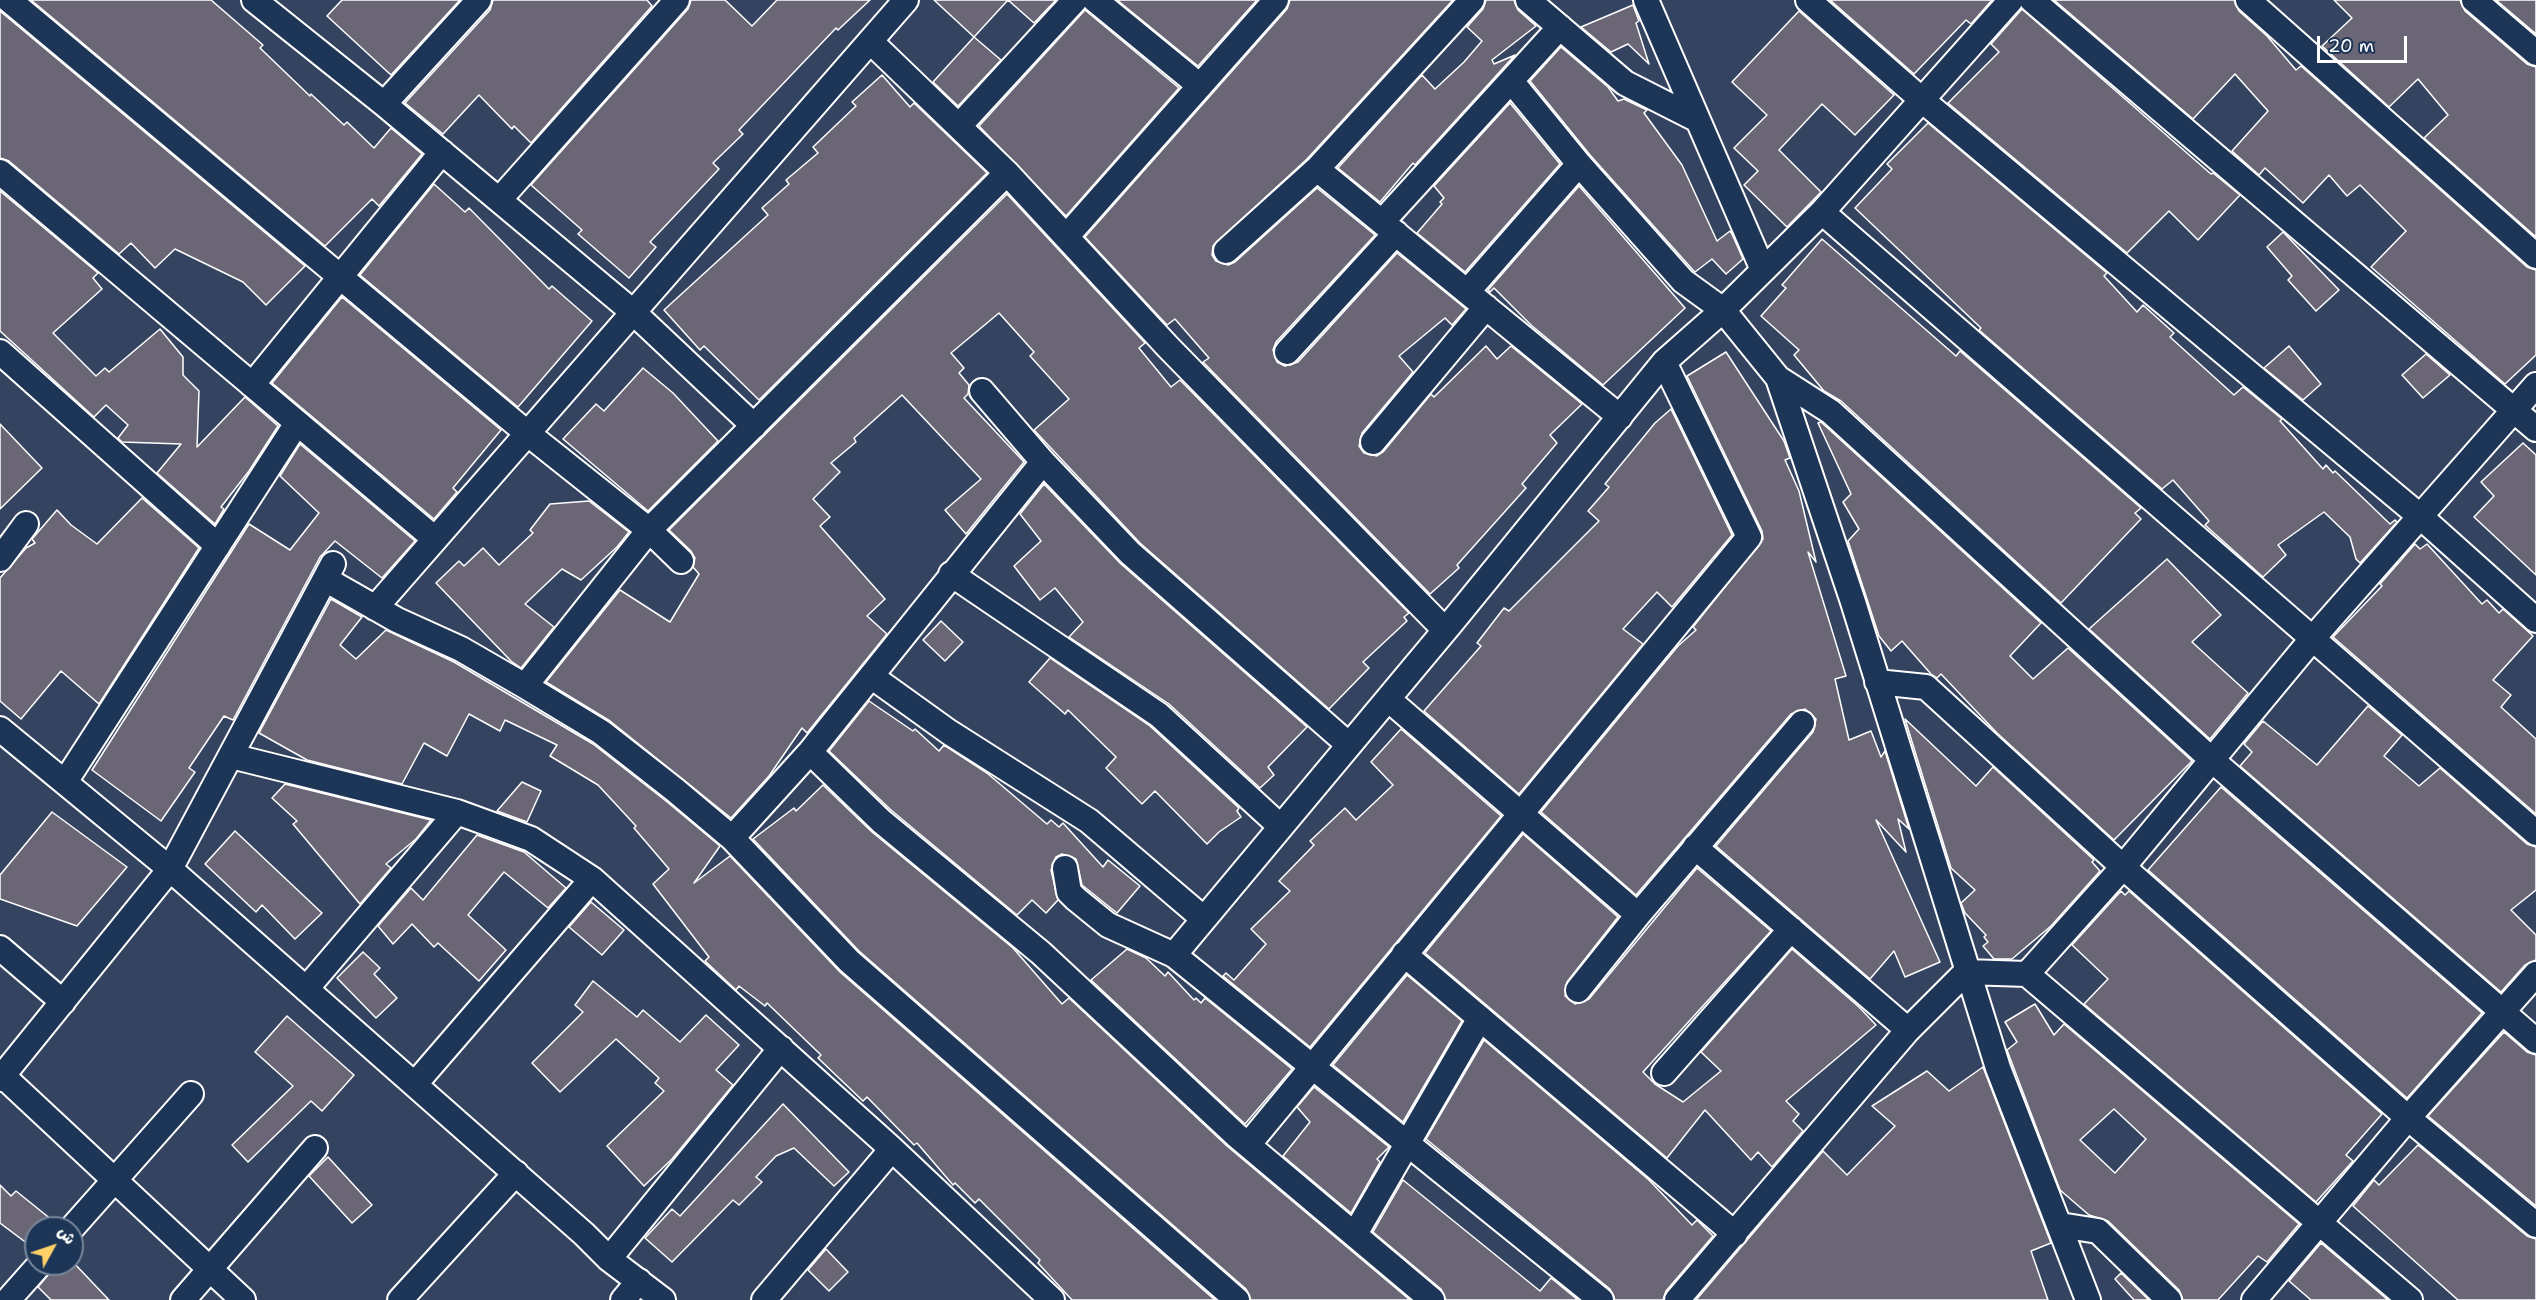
<!DOCTYPE html>
<meta charset="utf-8">
<style>
body{margin:0}
#map{position:relative;width:2536px;height:1300px;overflow:hidden;background:#344460;font-family:"Shantell Sans","Playpen Sans Arabic",sans-serif}
canvas{display:block}
.north{position:absolute;left:24px;top:1216px;width:60px;height:60px;box-sizing:border-box;background:#1d3557;border:2px solid #77869a;border-radius:50%;rotate:50deg;font-size:16px;font-weight:700;line-height:24px;text-align:center;color:#fff}
.north::after{content:'';display:block;margin:auto;width:21px;height:27px;background:#ffd166;clip-path:polygon(50% 0,100% 100%,50% 72%,0 100%)}
.scale{position:absolute;left:2317px;top:36px;width:90px;height:27px;box-sizing:border-box;border:3px solid #fff;border-top:0;padding-left:8px;font-size:18px;line-height:21px;white-space:nowrap;color:#fff;-webkit-text-stroke:4px #1d3557;paint-order:stroke}
</style>
<div id="map">
<canvas width="2536" height="1300"></canvas>
<div class="north">ش</div>
<div class="scale">20 m</div>
</div>
<script>
const context = document.querySelector('canvas').getContext('2d');
context.lineJoin = 'round';
function paint(path, color) {
  context.fillStyle = color;
  context.fill(path, 'evenodd');
}
function toPath(rows) {
  const path = new Path2D();
  for (const r of rows) {
    path.moveTo(r[0], r[1]);
    for (let i = 2; i < r.length; i += 2) path.lineTo(r[i], r[i + 1]);
  }
  return path;
}
function stroke(path, color, width, dash) {
  context.strokeStyle = color;
  context.lineWidth = width;
  context.lineCap = dash ? 'butt' : 'round';
  context.setLineDash(dash || []);
  context.stroke(path);
}
const building = toPath([
 [31,0,211,0,263,45,260,48,310,96,311,94,344,125,347,122,374,148,391,128,422,154,379,206,372,199,325,246,31,0],
 [342,0,460,0,391,75,327,16,342,0],
 [493,0,647,0,652,6,531,143,514,126,512,129,479,95,443,134,405,103,490,10,493,0],
 [691,0,725,0,752,26,777,0,870,0,838,30,836,28,739,130,743,134,713,163,719,169,650,242,656,247,629,278,578,234,582,230,531,185,688,9,691,0],
 [934,0,1056,0,1034,23,1008,0,974,37,934,0],
 [1117,0,1257,0,1198,66,1117,0],
 [1290,0,1453,0,1307,159,1213,246,1212,255,1216,261,1228,265,1235,262,1317,188,1375,235,1276,342,1273,350,1277,362,1285,366,1298,362,1397,253,1466,309,1452,325,1445,318,1399,356,1413,372,1362,433,1359,446,1364,453,1377,456,1383,452,1431,394,1434,397,1486,346,1497,359,1511,346,1582,404,1550,435,1557,443,1522,484,1526,488,1457,565,1459,568,1430,594,1203,362,1209,358,1175,319,1167,325,1085,237,1287,9,1290,0],
 [1486,0,1514,0,1518,10,1536,26,1492,60,1494,64,1515,55,1415,165,1413,163,1380,202,1338,168,1422,75,1435,89,1464,62,1482,41,1467,27,1483,9,1486,0],
 [1830,0,1992,0,1971,24,1966,20,1914,74,1830,0],
 [2054,0,2234,0,2239,11,2267,36,2296,70,2301,66,2527,267,2536,270,2536,355,2505,384,2371,267,2406,231,2360,185,2347,196,2329,175,2303,203,2265,168,2259,175,2232,151,2268,111,2235,74,2193,119,2054,0],
 [2334,0,2460,0,2465,11,2527,64,2536,67,2536,237,2424,138,2448,115,2418,79,2389,107,2322,46,2352,18,2334,0],
 [2496,0,2536,0,2536,34,2496,0],
 [1633,5,1639,21,1636,23,1649,64,1628,44,1611,52,1581,27,1633,5],
 [2022,9,2211,174,2213,173,2240,195,2198,240,2169,211,2127,253,1948,103,1999,52,1991,44,2022,9],
 [1085,10,1179,88,1066,216,979,126,1085,10],
 [0,11,305,266,266,305,243,282,175,249,155,268,131,243,119,254,9,161,0,158,0,11],
 [1799,11,1894,95,1855,135,1822,104,1779,150,1821,192,1787,227,1744,185,1758,171,1734,148,1767,115,1732,82,1799,11],
 [974,37,1001,60,958,106,933,82,974,37],
 [1561,47,1608,87,1618,101,1624,99,1647,110,1644,113,1682,165,1717,241,1730,231,1732,234,1743,259,1726,274,1712,259,1695,272,1693,270,1590,155,1530,81,1561,47],
 [882,75,910,107,914,103,987,173,759,400,704,346,700,350,664,310,768,215,762,208,789,184,786,180,818,153,813,147,856,106,852,102,882,75],
 [1510,103,1560,164,1465,272,1417,233,1442,204,1440,202,1444,198,1434,186,1510,103],
 [1928,123,2107,273,2104,276,2137,312,2143,305,2174,333,2170,337,2234,395,2243,387,2282,419,2280,421,2323,469,2326,465,2333,473,2335,471,2390,524,2395,520,2397,522,2360,563,2356,559,2350,537,2324,512,2278,545,2286,555,2263,577,2205,525,2209,521,2173,480,2162,489,1979,330,1981,328,1855,208,1892,169,1887,164,1928,123],
 [434,184,465,212,469,208,549,289,552,286,592,321,518,407,360,275,434,184],
 [1579,186,1685,308,1603,385,1531,325,1494,288,1490,292,1488,290,1579,186],
 [0,191,98,273,93,278,102,289,53,333,96,376,105,368,109,372,160,329,183,357,183,375,199,391,197,447,245,397,278,426,249,471,221,507,224,509,215,524,157,473,181,444,122,442,118,438,128,425,106,405,94,417,0,331,0,191],
 [1007,194,1145,343,1139,348,1171,387,1180,380,1409,613,1404,617,1407,621,1363,662,1369,668,1329,709,1140,543,1034,430,1069,399,1030,356,1034,352,999,313,951,353,964,368,959,373,969,385,968,394,964,398,1024,462,966,534,945,510,981,479,902,395,854,438,856,442,831,463,840,472,813,499,830,517,820,526,885,599,867,616,887,634,807,733,802,728,769,776,731,818,610,721,546,682,620,590,670,622,699,574,693,567,695,558,691,551,669,530,1007,194],
 [2283,232,2339,290,2316,311,2288,280,2292,276,2267,247,2283,232],
 [1822,239,1956,356,1960,351,2141,508,2135,513,2141,519,2061,603,1841,401,1824,391,1794,355,1799,350,1761,316,1786,288,1782,285,1822,239],
 [342,297,501,430,453,488,457,492,434,519,272,383,342,297],
 [2289,346,2321,384,2303,400,2264,368,2289,346],
 [1726,352,1784,441,1790,458,1785,460,1799,491,1816,562,1808,552,1846,676,1835,679,1849,740,1871,731,1881,757,1885,751,1909,829,1898,819,1906,852,1876,820,1940,962,1905,977,1894,951,1870,979,1716,846,1813,732,1816,719,1805,709,1791,714,1636,895,1541,812,1678,646,1696,630,1693,627,1763,539,1762,531,1687,376,1726,352],
 [2426,354,2450,375,2423,398,2402,375,2426,354],
 [643,368,673,393,718,441,648,511,563,439,596,404,604,411,643,368],
 [1671,409,1732,535,1672,607,1657,592,1623,629,1643,644,1519,794,1424,711,1481,646,1477,643,1504,608,1509,611,1599,521,1588,511,1609,487,1605,484,1655,423,1671,409],
 [1821,422,2041,623,2010,656,2033,679,2068,648,2192,761,2114,840,1997,733,1941,674,1937,678,1931,674,1902,641,1891,651,1879,636,1848,541,1859,529,1843,502,1851,494,1818,423,1821,422],
 [0,424,42,468,0,509,0,424],
 [2523,443,2536,455,2536,575,2474,517,2494,496,2481,482,2523,443],
 [300,444,415,541,382,578,335,541,320,557,233,720,224,716,189,768,195,772,161,821,92,770,249,524,290,550,319,513,280,476,300,444],
 [1044,484,1121,564,1307,727,1268,767,1274,775,1260,788,1169,704,1069,637,1083,622,1055,588,1040,600,1014,566,1041,541,1020,514,1044,484],
 [142,498,199,548,99,704,61,671,21,719,0,701,0,578,26,548,35,543,32,539,57,510,71,525,97,544,142,498],
 [589,501,629,532,617,547,581,580,562,569,525,604,554,627,521,668,511,661,436,583,459,561,464,566,483,548,499,565,533,533,530,530,550,504,589,501],
 [2415,544,2420,549,2427,544,2482,604,2487,600,2499,613,2503,609,2533,636,2493,680,2511,695,2501,707,2536,739,2536,814,2333,637,2382,586,2380,584,2415,544],
 [2167,559,2221,615,2192,642,2248,693,2210,739,2089,629,2167,559],
 [331,599,362,617,340,645,356,659,386,630,454,662,593,744,666,801,720,846,694,883,730,856,840,972,1215,1300,1072,1300,1038,1263,1040,1260,979,1199,975,1203,955,1183,953,1185,917,1143,914,1145,867,1097,863,1101,818,1058,821,1055,767,1003,765,1006,739,986,736,990,705,961,709,957,653,884,669,869,634,828,636,826,598,785,550,756,557,745,505,720,500,731,469,714,447,756,424,743,402,784,307,760,259,733,331,599],
 [941,621,963,642,945,661,923,640,941,621],
 [1050,658,1150,726,1239,808,1237,811,1241,817,1219,832,1207,844,1155,791,1142,804,1106,768,1116,757,1068,710,1065,714,1029,682,1050,658],
 [869,701,913,731,915,729,939,751,944,745,987,773,1047,824,1051,820,1059,827,1063,823,1103,867,1108,860,1140,886,1117,913,1082,885,1076,859,1062,854,1056,857,1051,870,1058,900,1046,913,1032,900,1017,915,891,810,829,751,869,701],
 [2368,706,2402,735,2384,756,2419,786,2440,768,2527,844,2536,847,2536,890,2511,910,2536,935,2536,960,2525,965,2501,992,2240,766,2252,752,2244,744,2263,721,2317,765,2368,706],
 [1905,719,1976,786,1993,767,2094,860,2092,862,2100,871,2051,926,2012,959,1994,959,1983,946,1988,942,1984,937,1986,935,1965,913,1961,903,1975,890,1951,868,1905,719],
 [1401,729,1501,816,1310,1047,1223,976,1226,973,1234,980,1266,944,1251,929,1290,891,1279,881,1314,845,1310,841,1345,808,1356,820,1393,785,1371,762,1401,729],
 [522,782,541,791,527,822,497,811,522,782],
 [285,784,431,820,416,839,386,864,391,868,360,904,293,824,297,821,272,798,285,784],
 [823,785,872,832,1013,948,1062,1004,1069,998,1227,1146,1410,1300,1251,1300,1246,1289,859,951,753,839,794,808,796,811,823,785],
 [2221,787,2482,1013,2407,1098,2148,870,2221,787],
 [52,812,127,867,77,926,0,899,0,875,52,812],
 [235,831,322,913,295,939,262,905,256,912,205,864,235,831],
 [1523,834,1618,917,1567,982,1565,996,1575,1004,1589,999,1697,868,1771,931,1643,1072,1655,1084,1683,1102,1721,1071,1701,1052,1792,949,1859,1007,1876,1025,1786,1101,1799,1114,1793,1121,1803,1131,1772,1167,1758,1152,1751,1160,1705,1110,1667,1158,1425,953,1523,834],
 [477,835,524,852,566,888,548,908,504,872,468,915,506,950,479,981,438,943,434,947,412,924,393,944,378,926,411,888,423,900,477,835],
 [2121,891,2125,895,2129,891,2382,1114,2346,1155,2353,1161,2316,1202,2084,1004,2108,979,2072,945,2121,891],
 [591,902,624,930,602,955,569,927,591,902],
 [1127,949,1146,958,1165,976,1168,972,1194,1000,1196,998,1201,1003,1205,998,1292,1069,1245,1124,1091,980,1127,949],
 [363,952,380,968,374,974,397,998,376,1018,337,978,363,952],
 [1407,975,1462,1021,1403,1122,1333,1065,1407,975],
 [593,981,637,1017,643,1010,680,1042,706,1015,739,1045,716,1070,733,1085,672,1159,644,1186,607,1146,664,1091,655,1083,659,1078,616,1039,560,1092,532,1063,583,1012,575,1005,593,981],
 [2035,1004,2054,1035,2064,1024,2299,1224,2267,1262,2258,1256,2218,1300,2183,1300,2179,1290,2108,1221,2089,1215,2060,1190,2007,1050,2017,1042,2005,1022,2035,1004],
 [2114,1109,2146,1139,2115,1173,2080,1140,2114,1109],
 [287,1016,354,1075,322,1111,311,1101,248,1162,232,1145,293,1086,255,1052,287,1016],
 [2504,1032,2527,1052,2536,1055,2536,1206,2428,1116,2504,1032],
 [1484,1040,1649,1180,1692,1225,1697,1220,1713,1236,1666,1291,1663,1300,1615,1300,1610,1289,1426,1139,1484,1040],
 [1983,1067,2051,1243,2031,1251,2048,1300,1696,1300,1823,1151,1847,1175,1895,1126,1872,1106,1927,1071,1949,1091,1983,1067],
 [1314,1087,1389,1147,1377,1159,1380,1162,1351,1213,1283,1156,1310,1122,1297,1107,1314,1087],
 [783,1104,849,1172,834,1186,794,1148,776,1156,756,1177,762,1182,739,1205,733,1200,672,1262,645,1238,672,1209,680,1216,783,1104],
 [2418,1145,2527,1236,2536,1239,2536,1300,2458,1300,2353,1206,2374,1180,2379,1185,2418,1145],
 [328,1157,372,1205,352,1223,309,1176,328,1157],
 [1403,1180,1540,1291,1551,1278,1578,1300,1446,1300,1441,1289,1373,1232,1403,1180],
 [0,1185,11,1196,16,1191,57,1224,54,1228,36,1228,36,1250,0,1223,0,1185],
 [2321,1243,2388,1300,2311,1300,2289,1281,2321,1243],
 [826,1249,848,1272,829,1291,808,1270,826,1249],
 [72,1261,109,1300,51,1300,38,1287,57,1264,72,1264,72,1261],
 [2121,1273,2149,1300,2134,1300,2115,1279,2121,1273]
]);
paint(building, '#6a6675');
stroke(building, '#fff', 1.5);
const minor = toPath([
 [9,0,527,433,649,530,681,561],
 [254,0,384,104,633,312,754,426],
 [1095,0,1200,86],
 [1528,0,1625,83,1696,119],
 [1646,0,1763,270],
 [1808,0,1922,100,2422,518,2536,620],
 [2032,0,2536,429],
 [2248,0,2536,256],
 [2474,0,2536,53],
 [870,41,1007,173,1168,347,1445,630],
 [1512,82,1579,164,1683,281,1723,310,1778,378,1853,602,1998,1068,2088,1300],
 [384,104,479,0],
 [959,126,1075,0],
 [1317,169,1620,417],
 [0,172,435,539],
 [499,200,677,0],
 [1822,212,2536,833],
 [1382,222,1560,27],
 [1066,237,1276,0],
 [1226,251,1317,169,1472,0],
 [1467,292,1579,164],
 [0,352,218,546],
 [1287,352,1396,233],
 [1778,378,1831,412,2212,760,2536,1041],
 [252,385,442,152],
 [982,391,1043,462,1130,553,1349,745],
 [1373,442,1486,307],
 [0,559,26,524],
 [951,574,1159,715,1281,827],
 [325,579,397,620,461,649,525,686,601,732,675,790,732,838,849,961,1237,1300],
 [375,608,906,0],
 [871,676,949,732,1089,821,1204,919],
 [1877,682,1926,687,2123,867,2408,1118,2536,1225],
 [525,686,649,530,1007,173],
 [1388,699,1638,915],
 [0,729,170,869,584,1234,609,1259,663,1300],
 [810,752,881,821,1041,953,1236,1135,1432,1300],
 [231,756,457,812,531,839,592,879,892,1149,1052,1300],
 [65,782,297,423],
 [732,838,810,752,1043,462],
 [1695,847,1908,1030],
 [1065,868,1069,892,1076,899,1108,925,1174,955,1601,1300],
 [0,948,63,1002],
 [1404,954,1735,1234],
 [1174,955,1452,622,1664,362,1723,310,1822,212,2011,0],
 [2027,974,2410,1300],
 [306,989,457,812],
 [1578,990,1638,915,1802,723],
 [1664,1073,1791,929],
 [3,1076,243,1300],
 [0,1079,170,869,333,564],
 [415,1084,592,879],
 [1248,1145,1749,537,1664,362],
 [2060,1225,2098,1231,2169,1300],
 [72,1228,191,1094],
 [1355,1234,1480,1018],
 [609,1259,781,1048],
 [8,1300,40,1264],
 [183,1300,315,1148],
 [400,1300,516,1173],
 [623,1300,639,1281],
 [764,1300,892,1149],
 [1677,1300,1908,1030,1966,972,2027,974,2123,867,2313,638,2536,385],
 [2254,1300,2408,1118,2536,974]
]);
stroke(minor, '#fff', 28);
stroke(minor, '#1d3557', 24);
</script>
